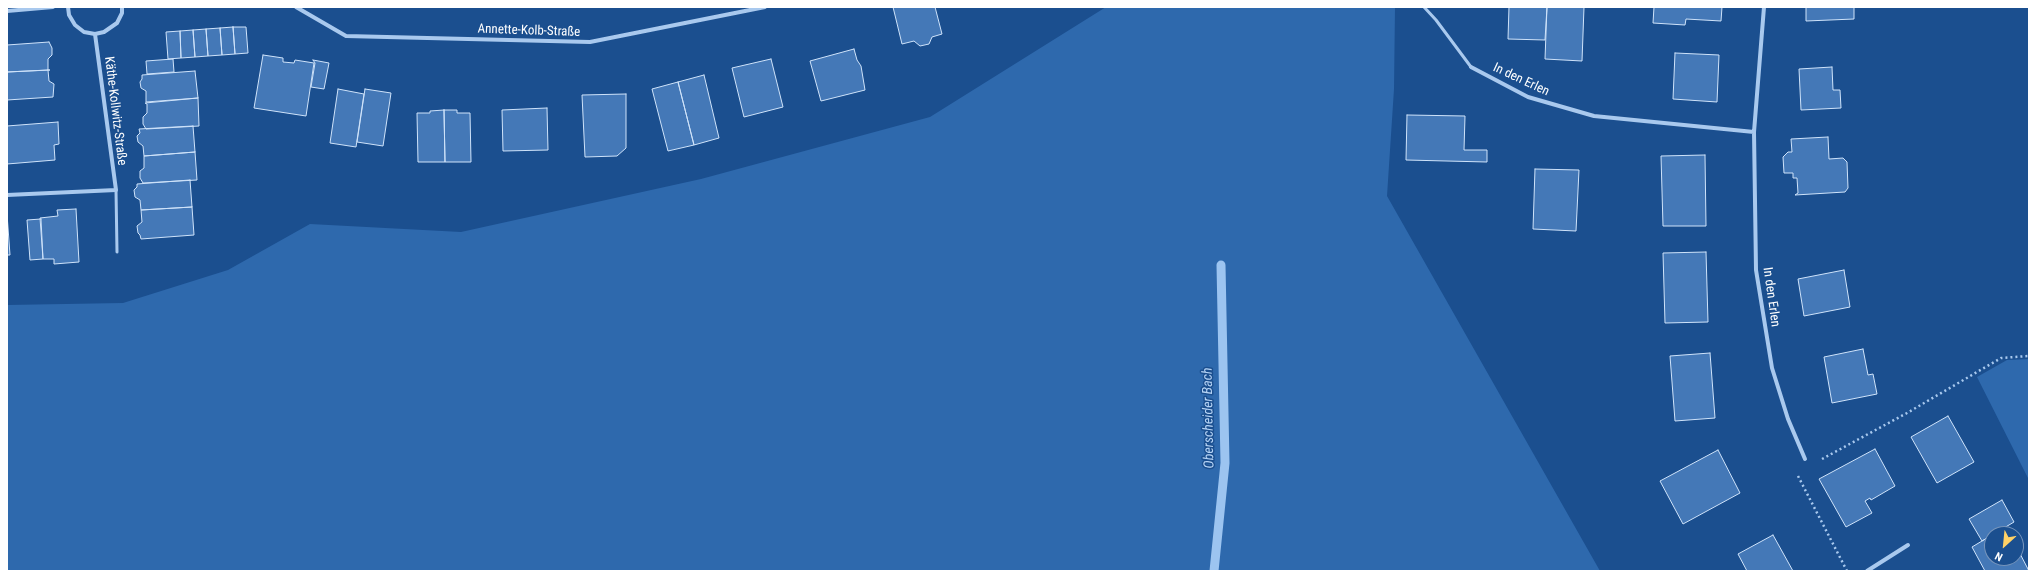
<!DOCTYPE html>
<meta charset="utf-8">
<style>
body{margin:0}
#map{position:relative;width:2036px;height:578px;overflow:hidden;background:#1b4f8f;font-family:"Roboto Condensed",sans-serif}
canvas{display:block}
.frame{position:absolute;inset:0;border:8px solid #fff;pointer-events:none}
.north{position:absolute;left:1984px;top:526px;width:40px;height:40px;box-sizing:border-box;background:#1b4f8f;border:1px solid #7695bc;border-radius:50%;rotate:207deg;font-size:11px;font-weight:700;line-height:16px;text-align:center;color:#fff}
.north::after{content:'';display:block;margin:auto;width:14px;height:18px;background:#ffd166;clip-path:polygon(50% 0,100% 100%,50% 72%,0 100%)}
</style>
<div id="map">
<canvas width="2036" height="578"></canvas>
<div class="frame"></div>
<div class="north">N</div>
</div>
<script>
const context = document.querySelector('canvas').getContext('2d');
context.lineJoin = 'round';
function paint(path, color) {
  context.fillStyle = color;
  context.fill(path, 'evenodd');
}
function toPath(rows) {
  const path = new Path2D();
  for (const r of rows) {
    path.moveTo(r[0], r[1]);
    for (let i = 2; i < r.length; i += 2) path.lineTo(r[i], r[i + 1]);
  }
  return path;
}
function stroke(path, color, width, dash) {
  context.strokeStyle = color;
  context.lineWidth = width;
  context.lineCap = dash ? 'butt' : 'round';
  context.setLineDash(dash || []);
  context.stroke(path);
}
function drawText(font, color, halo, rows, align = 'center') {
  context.font = font + ' "Roboto Condensed",sans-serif';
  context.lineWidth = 3;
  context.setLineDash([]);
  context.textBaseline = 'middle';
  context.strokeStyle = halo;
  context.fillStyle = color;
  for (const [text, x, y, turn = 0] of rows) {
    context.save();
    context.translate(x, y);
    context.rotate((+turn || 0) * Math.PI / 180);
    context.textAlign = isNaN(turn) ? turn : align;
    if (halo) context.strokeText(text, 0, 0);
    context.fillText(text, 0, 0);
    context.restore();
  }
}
paint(toPath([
 [1106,7,1395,7,1394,89,1387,196,1600,571,7,571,7,305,123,303,228,270,310,224,461,232,701,179,930,117],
 [2029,359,2029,480,1977,377,2007,360]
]), '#2e69ad');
stroke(toPath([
 [1214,571,1225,463,1221,265]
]), '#9cc4f0', 9);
const building = toPath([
 [893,7,935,7,942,34,932,37,929,44,920,46,914,41,902,44,893,7],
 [1509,7,1547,7,1545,40,1508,39,1509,7],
 [1547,7,1584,7,1582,61,1545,59,1547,7],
 [1654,7,1722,7,1721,21,1686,19,1685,25,1653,23,1654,7],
 [1806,7,1854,7,1854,19,1806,21,1806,7],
 [233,27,235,54,222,55,220,28,233,27],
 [233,27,246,27,248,53,235,54,233,27],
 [220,28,222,55,208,56,206,29,220,28],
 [206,29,208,56,195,57,193,30,206,29],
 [193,30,195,57,181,58,180,31,193,30],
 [180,31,181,58,168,59,166,32,180,31],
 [49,42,52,48,52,55,48,59,48,70,7,72,7,45,49,42],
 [854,49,857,60,861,66,865,90,821,101,810,61,854,49],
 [1675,53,1719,55,1717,102,1673,99,1675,53],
 [263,55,283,58,283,62,294,63,295,60,314,63,306,116,254,108,263,55],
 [173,59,174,72,147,74,146,61,173,59],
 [771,59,783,107,744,117,732,68,771,59],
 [313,60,329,63,324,89,311,87,315,63,313,60],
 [1832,67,1833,90,1840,90,1841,108,1801,110,1799,69,1832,67],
 [48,70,49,81,54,84,53,97,7,100,7,72,50,70,48,70],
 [195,71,198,98,146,102,146,91,141,88,140,82,142,79,142,75,195,71],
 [704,75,719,138,694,145,678,82,704,75],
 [678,82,694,145,668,151,652,89,678,82],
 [338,89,364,94,356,147,330,143,338,89],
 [365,89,391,93,383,146,357,142,365,89],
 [626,94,626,148,617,156,585,157,582,95,626,94],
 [198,98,199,126,146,129,143,124,143,117,147,113,147,104,145,103,198,98],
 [547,108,548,150,503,151,502,110,547,108],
 [444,110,445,162,418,162,417,113,430,113,430,111,444,110],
 [444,110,457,110,457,113,470,113,471,162,445,162,444,110],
 [1407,115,1465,116,1464,150,1487,150,1487,162,1406,160,1407,115],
 [58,122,59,144,54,145,55,160,7,164,7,126,58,122],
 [193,126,195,152,144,156,143,146,138,142,137,136,140,133,139,129,193,126],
 [1828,137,1829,159,1843,158,1847,162,1848,188,1845,192,1795,195,1798,193,1797,178,1793,178,1793,173,1784,173,1783,157,1788,152,1792,152,1791,139,1828,137],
 [195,152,197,180,143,183,140,178,140,171,144,168,144,156,195,152],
 [1705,155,1706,226,1663,226,1661,156,1705,155],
 [1535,169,1579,170,1576,231,1533,229,1535,169],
 [190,180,192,207,141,210,140,200,135,197,134,190,137,187,137,184,190,180],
 [192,207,194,235,141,239,140,235,138,233,137,226,142,222,141,210,192,207],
 [76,209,79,262,54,264,54,259,43,259,40,218,58,216,57,210,76,209],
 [7,214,10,255,7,255,7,214],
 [41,219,43,259,30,260,27,220,41,219],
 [1706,252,1708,322,1665,323,1663,253,1706,252],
 [1844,270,1850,307,1804,316,1798,279,1844,270],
 [1863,349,1868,375,1873,374,1877,394,1832,403,1824,357,1863,349],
 [1710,353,1715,418,1675,421,1670,356,1710,353],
 [1948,416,1974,462,1937,483,1911,437,1948,416],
 [1875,449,1895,486,1871,500,1870,498,1865,501,1872,513,1846,527,1819,479,1875,449],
 [1718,450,1740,493,1683,524,1660,481,1718,450],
 [2002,500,2014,522,1982,541,1969,519,2002,500],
 [2006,527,2010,534,1994,534,2006,527],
 [1773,535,1793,571,1747,571,1738,554,1773,535],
 [1992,535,1992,558,2016,558,2016,546,2029,571,1985,571,1972,547,1992,535]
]);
paint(building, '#4478b7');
stroke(building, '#cfe3fa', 1);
stroke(toPath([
 [1822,459,1907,413,2001,358,2029,356],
 [1798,476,1847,571]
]), '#a9c9ee', 2.5, [2, 3]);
stroke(toPath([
 [1424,7,1436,20,1471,67],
 [116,190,117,252]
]), '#a9c9ee', 3);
stroke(toPath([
 [68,7,69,15,75,25,84,32,95,34,104,32,117,23,122,13,122,7],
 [296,7,346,36,590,42,765,7],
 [1764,7,1754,132,1756,270,1772,368,1788,419,1805,459],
 [7,11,53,7],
 [1471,67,1528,97,1594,116,1754,132],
 [7,195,116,190,95,34],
 [1867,571,1908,545]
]), '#a9c9ee', 4);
drawText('13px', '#fff', '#1b4f8f', [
 ["Annette-Kolb-Straße",529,31,2],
 ["In den Erlen",1521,80,25],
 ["Käthe-Kollwitz-Straße",115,111,83],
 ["In den Erlen",1771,297,82]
]);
drawText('italic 14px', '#b5d3f5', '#1b4f8f', [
 ["Oberscheider Bach",1209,418,-91]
]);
</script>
